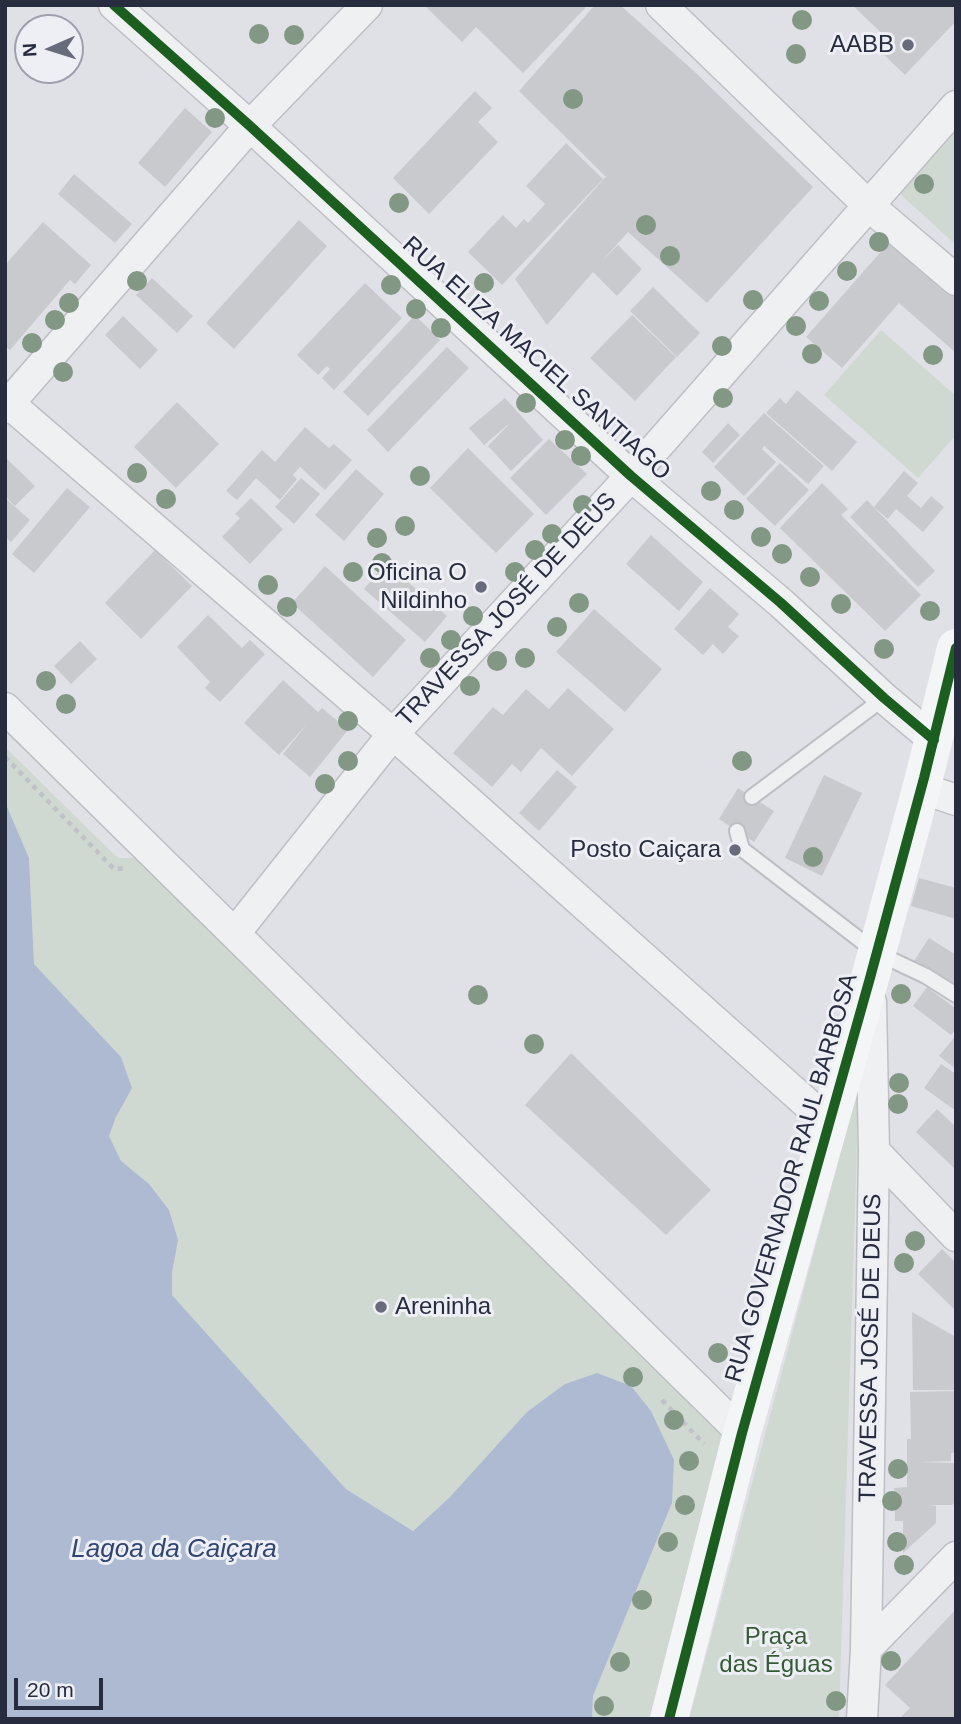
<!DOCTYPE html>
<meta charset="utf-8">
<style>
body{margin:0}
#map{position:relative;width:961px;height:1724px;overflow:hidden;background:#e0e1e6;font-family:Helvetica,sans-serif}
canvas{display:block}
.frame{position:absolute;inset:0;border:7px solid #272c3f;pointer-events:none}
.north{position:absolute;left:14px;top:14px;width:70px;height:70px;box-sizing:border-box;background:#edeff5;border:2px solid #9ea1ac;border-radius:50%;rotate:267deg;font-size:19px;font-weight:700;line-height:28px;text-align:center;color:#272c3f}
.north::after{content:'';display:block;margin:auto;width:24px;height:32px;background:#686b79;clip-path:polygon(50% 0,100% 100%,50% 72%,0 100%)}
.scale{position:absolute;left:14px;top:1678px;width:89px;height:32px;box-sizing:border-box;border:4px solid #272c3f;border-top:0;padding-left:9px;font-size:21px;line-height:24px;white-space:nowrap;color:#272c3f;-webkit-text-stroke:5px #edeff5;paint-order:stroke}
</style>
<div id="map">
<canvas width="961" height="1724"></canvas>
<div class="frame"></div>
<div class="north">N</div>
<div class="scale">20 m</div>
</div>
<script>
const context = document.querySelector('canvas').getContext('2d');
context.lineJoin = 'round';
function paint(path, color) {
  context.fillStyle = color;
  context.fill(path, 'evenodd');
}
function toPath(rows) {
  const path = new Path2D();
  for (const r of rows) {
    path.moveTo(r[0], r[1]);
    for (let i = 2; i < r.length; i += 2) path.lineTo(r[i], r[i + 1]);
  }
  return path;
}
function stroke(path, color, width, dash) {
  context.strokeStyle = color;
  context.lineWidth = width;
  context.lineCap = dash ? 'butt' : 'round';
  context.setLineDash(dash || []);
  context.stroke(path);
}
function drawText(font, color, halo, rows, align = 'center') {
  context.font = font + ' Helvetica,sans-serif';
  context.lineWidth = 6;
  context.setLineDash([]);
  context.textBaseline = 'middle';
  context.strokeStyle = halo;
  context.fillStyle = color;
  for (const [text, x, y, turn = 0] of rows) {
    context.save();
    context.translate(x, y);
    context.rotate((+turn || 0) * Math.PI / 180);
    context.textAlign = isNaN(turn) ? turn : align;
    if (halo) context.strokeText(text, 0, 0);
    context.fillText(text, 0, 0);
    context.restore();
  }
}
paint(toPath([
 [956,129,956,245,899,193],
 [881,330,956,396,956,435,918,478,824,395],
 [5,747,118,858,150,858,714,1418,722,1437,656,1719,592,1719,593,1696,672,1503,450,1497,413,1531,346,1489,172,1295,172,1273,178,1240,149,1184,120,1161,109,1136,116,1117,121,1057,34,964,29,858,5,802],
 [859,1083,839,1719,689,1719]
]), '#cfd9d1');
paint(toPath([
 [5,802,29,858,34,964,121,1057,132,1088,116,1117,109,1136,121,1161,149,1184,169,1210,178,1240,172,1273,172,1295,346,1489,413,1531,450,1497,527,1412,565,1384,597,1373,631,1386,651,1411,674,1460,672,1503,593,1696,592,1719,5,1719]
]), '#aebad2');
paint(toPath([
 [424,5,588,5,523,73,476,27,462,42],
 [595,5,620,5,696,73,813,187,707,303,628,232,601,262,618,245,642,269,617,296,593,272,547,325,515,279,608,174,606,177,519,91],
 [852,5,956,5,956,21,905,75,879,50,889,40],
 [475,91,492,108,478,122,498,142,429,214,393,178],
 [185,108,212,132,165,187,138,163],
 [566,143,603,179,502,285,468,252,503,215,516,228,524,219,528,223,545,204,526,186],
 [74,174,132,224,115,243,58,194],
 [299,220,327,246,234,349,206,323],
 [43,222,91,265,75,284,70,280,10,350,5,346,5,265],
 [892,239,956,296,956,353,899,303,842,368,806,337],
 [152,278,193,316,177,333,136,295],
 [365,283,402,318,334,390,322,378,330,369,327,366,318,375,297,355],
 [653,287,700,333,677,357,630,311],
 [415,315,440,340,368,416,343,392],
 [632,315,676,357,635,401,590,358],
 [123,316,158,350,140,369,105,335],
 [447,347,469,368,388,452,367,430],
 [797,390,857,442,832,471,766,413,780,398,786,404],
 [505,398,543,440,511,471,488,446,511,422,484,445,469,428],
 [177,402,219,444,176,488,134,447],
 [764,413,824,466,808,484,764,446,762,449,776,462,744,496,714,467],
 [728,423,740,435,713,463,702,452],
 [305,427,329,448,334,444,352,460,325,490,300,467,293,475,297,479,280,500,256,478,237,500,226,491,262,450,275,462],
 [549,439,587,474,546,515,510,478],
 [468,448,534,514,496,553,430,488],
 [5,457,35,486,15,506,5,496],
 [780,463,809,490,775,526,746,499],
 [356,469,384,494,344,541,315,515],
 [904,471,918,483,907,496,921,508,931,496,944,507,923,532,896,509,888,519,874,507],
 [301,478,320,494,294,524,275,507],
 [822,483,848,509,841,515,921,595,885,631,780,528],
 [67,488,90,507,34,573,12,554],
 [5,498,30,520,11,542,5,537],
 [251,498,283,529,250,564,222,537,240,518,235,514],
 [867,500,935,571,918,587,850,517],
 [651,535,703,582,679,611,626,564],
 [155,550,192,586,141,639,105,603],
 [386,563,447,616,425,642,364,589],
 [325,566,406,640,373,677,292,603],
 [710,588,739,614,728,627,739,636,723,654,713,644,703,655,674,629],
 [594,609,662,669,625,712,556,652],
 [208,615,242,648,250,640,265,654,220,702,205,688,210,682,177,647],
 [80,641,97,659,71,684,54,666],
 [283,680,318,712,322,708,348,730,310,777,283,754,307,724,279,755,244,723],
 [568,688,614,729,572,776,541,748,521,772,512,764,492,787,453,753,493,707,503,715,526,689,549,709],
 [557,770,577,787,539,831,519,813],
 [824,775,862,793,822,876,785,858],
 [738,788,774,811,754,842,719,819],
 [919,878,956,888,956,919,911,906],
 [929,938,956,955,956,988,914,961],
 [927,987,956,1009,956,1029,951,1035,913,1006],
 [956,1035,956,1069,939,1056],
 [571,1053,711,1190,666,1235,525,1105],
 [941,1064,956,1074,956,1111,924,1088],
 [937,1109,956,1127,956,1170,916,1132],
 [942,1249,956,1263,956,1311,918,1274],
 [912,1312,956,1337,956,1390,913,1390],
 [956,1391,956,1453,951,1453,951,1461,917,1462,956,1463,956,1501,952,1505,928,1505,936,1506,936,1523,903,1553,903,1521,895,1521,894,1488,907,1487,907,1439,911,1439,910,1392],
 [956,1609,956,1719,899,1719,910,1708,885,1685]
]), '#c8cace');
const lane = toPath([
 [752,797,884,698],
 [737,831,742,849,877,953,926,976,956,995]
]);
const street = toPath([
 [114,5,250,126,631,476,781,603,884,698,934,740],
 [661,5,868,205,956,280],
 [5,400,393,734,830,1124],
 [5,408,250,126,367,5],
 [5,708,742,1433],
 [921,788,956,800],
 [235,933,393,734,631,476,956,106],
 [874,1151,956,1236],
 [866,1649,956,1557],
 [862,1719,866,1649,874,1151,871,1002]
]);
stroke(lane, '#bebfc4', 18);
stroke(street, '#bebfc4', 33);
stroke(toPath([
 [5,757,114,869,125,868],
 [662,1400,704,1444]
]), '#c1c2c7', 4.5, [5, 5]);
stroke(lane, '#eff0f2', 14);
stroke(street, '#eff0f2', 30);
stroke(toPath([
 [669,1719,742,1433,870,978,924,778,956,648]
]), '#f4f5f6', 38);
stroke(toPath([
 [114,5,250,126,631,476,781,603,884,698,934,740],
 [669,1719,742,1433,870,978,924,778,956,648]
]), '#1b5e20', 10);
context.fillStyle = '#829784';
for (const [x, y] of [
 [802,20],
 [259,34],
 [294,35],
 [796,54],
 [573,99],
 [215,118],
 [924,184],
 [399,203],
 [646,225],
 [879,242],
 [670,256],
 [847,271],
 [137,281],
 [484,283],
 [391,285],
 [753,300],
 [819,301],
 [69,303],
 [416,309],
 [55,320],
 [796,326],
 [441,328],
 [32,343],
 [722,346],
 [812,354],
 [933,355],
 [63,372],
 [723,398],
 [526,403],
 [565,440],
 [581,456],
 [137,473],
 [420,476],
 [711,491],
 [166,499],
 [583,505],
 [734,510],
 [405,526],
 [552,534],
 [761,537],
 [377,538],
 [535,550],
 [782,554],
 [382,563],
 [353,572],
 [515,572],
 [810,577],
 [268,585],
 [579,603],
 [841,604],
 [287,607],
 [930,611],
 [473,616],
 [557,627],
 [451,640],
 [884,649],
 [430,658],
 [525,658],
 [497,661],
 [46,681],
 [470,686],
 [66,704],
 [348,721],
 [348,761],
 [742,761],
 [325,784],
 [813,857],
 [901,994],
 [478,995],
 [534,1044],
 [899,1083],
 [898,1104],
 [915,1241],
 [904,1263],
 [718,1353],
 [633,1377],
 [674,1420],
 [689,1461],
 [898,1469],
 [892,1501],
 [685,1505],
 [668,1542],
 [897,1542],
 [904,1565],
 [642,1600],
 [891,1661],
 [620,1662],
 [836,1701],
 [604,1706]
]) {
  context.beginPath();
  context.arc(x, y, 10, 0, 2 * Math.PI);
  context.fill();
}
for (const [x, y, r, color] of [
 [908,45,7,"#686b79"],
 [481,587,7,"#686b79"],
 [735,850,7,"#686b79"],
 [381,1307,7,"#686b79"]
]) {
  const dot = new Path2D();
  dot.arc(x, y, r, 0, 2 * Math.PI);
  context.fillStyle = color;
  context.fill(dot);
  stroke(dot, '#edeff5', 2.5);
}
drawText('24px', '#272c3f', '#edeff5', [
 ["AABB",894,45],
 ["Oficina O",467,573],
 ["Nildinho",467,601],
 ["Posto Caiçara",721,850],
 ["Areninha",395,1307,"left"]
], 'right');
drawText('24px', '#272c3f', '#edeff5', [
 ["RUA ELIZA MACIEL SANTIAGO",536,359,42],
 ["TRAVESSA JOSÉ DE DEUS",507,610,-47],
 ["RUA GOVERNADOR RAUL BARBOSA",792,1178,-74],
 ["TRAVESSA JOSÉ DE DEUS",871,1348,-89]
]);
drawText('24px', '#365b34', '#edeff5', [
 ["Praça",776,1637],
 ["das Éguas",776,1665]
]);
drawText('italic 26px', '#304573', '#edeff5', [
 ["Lagoa da Caiçara",174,1550]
]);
</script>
